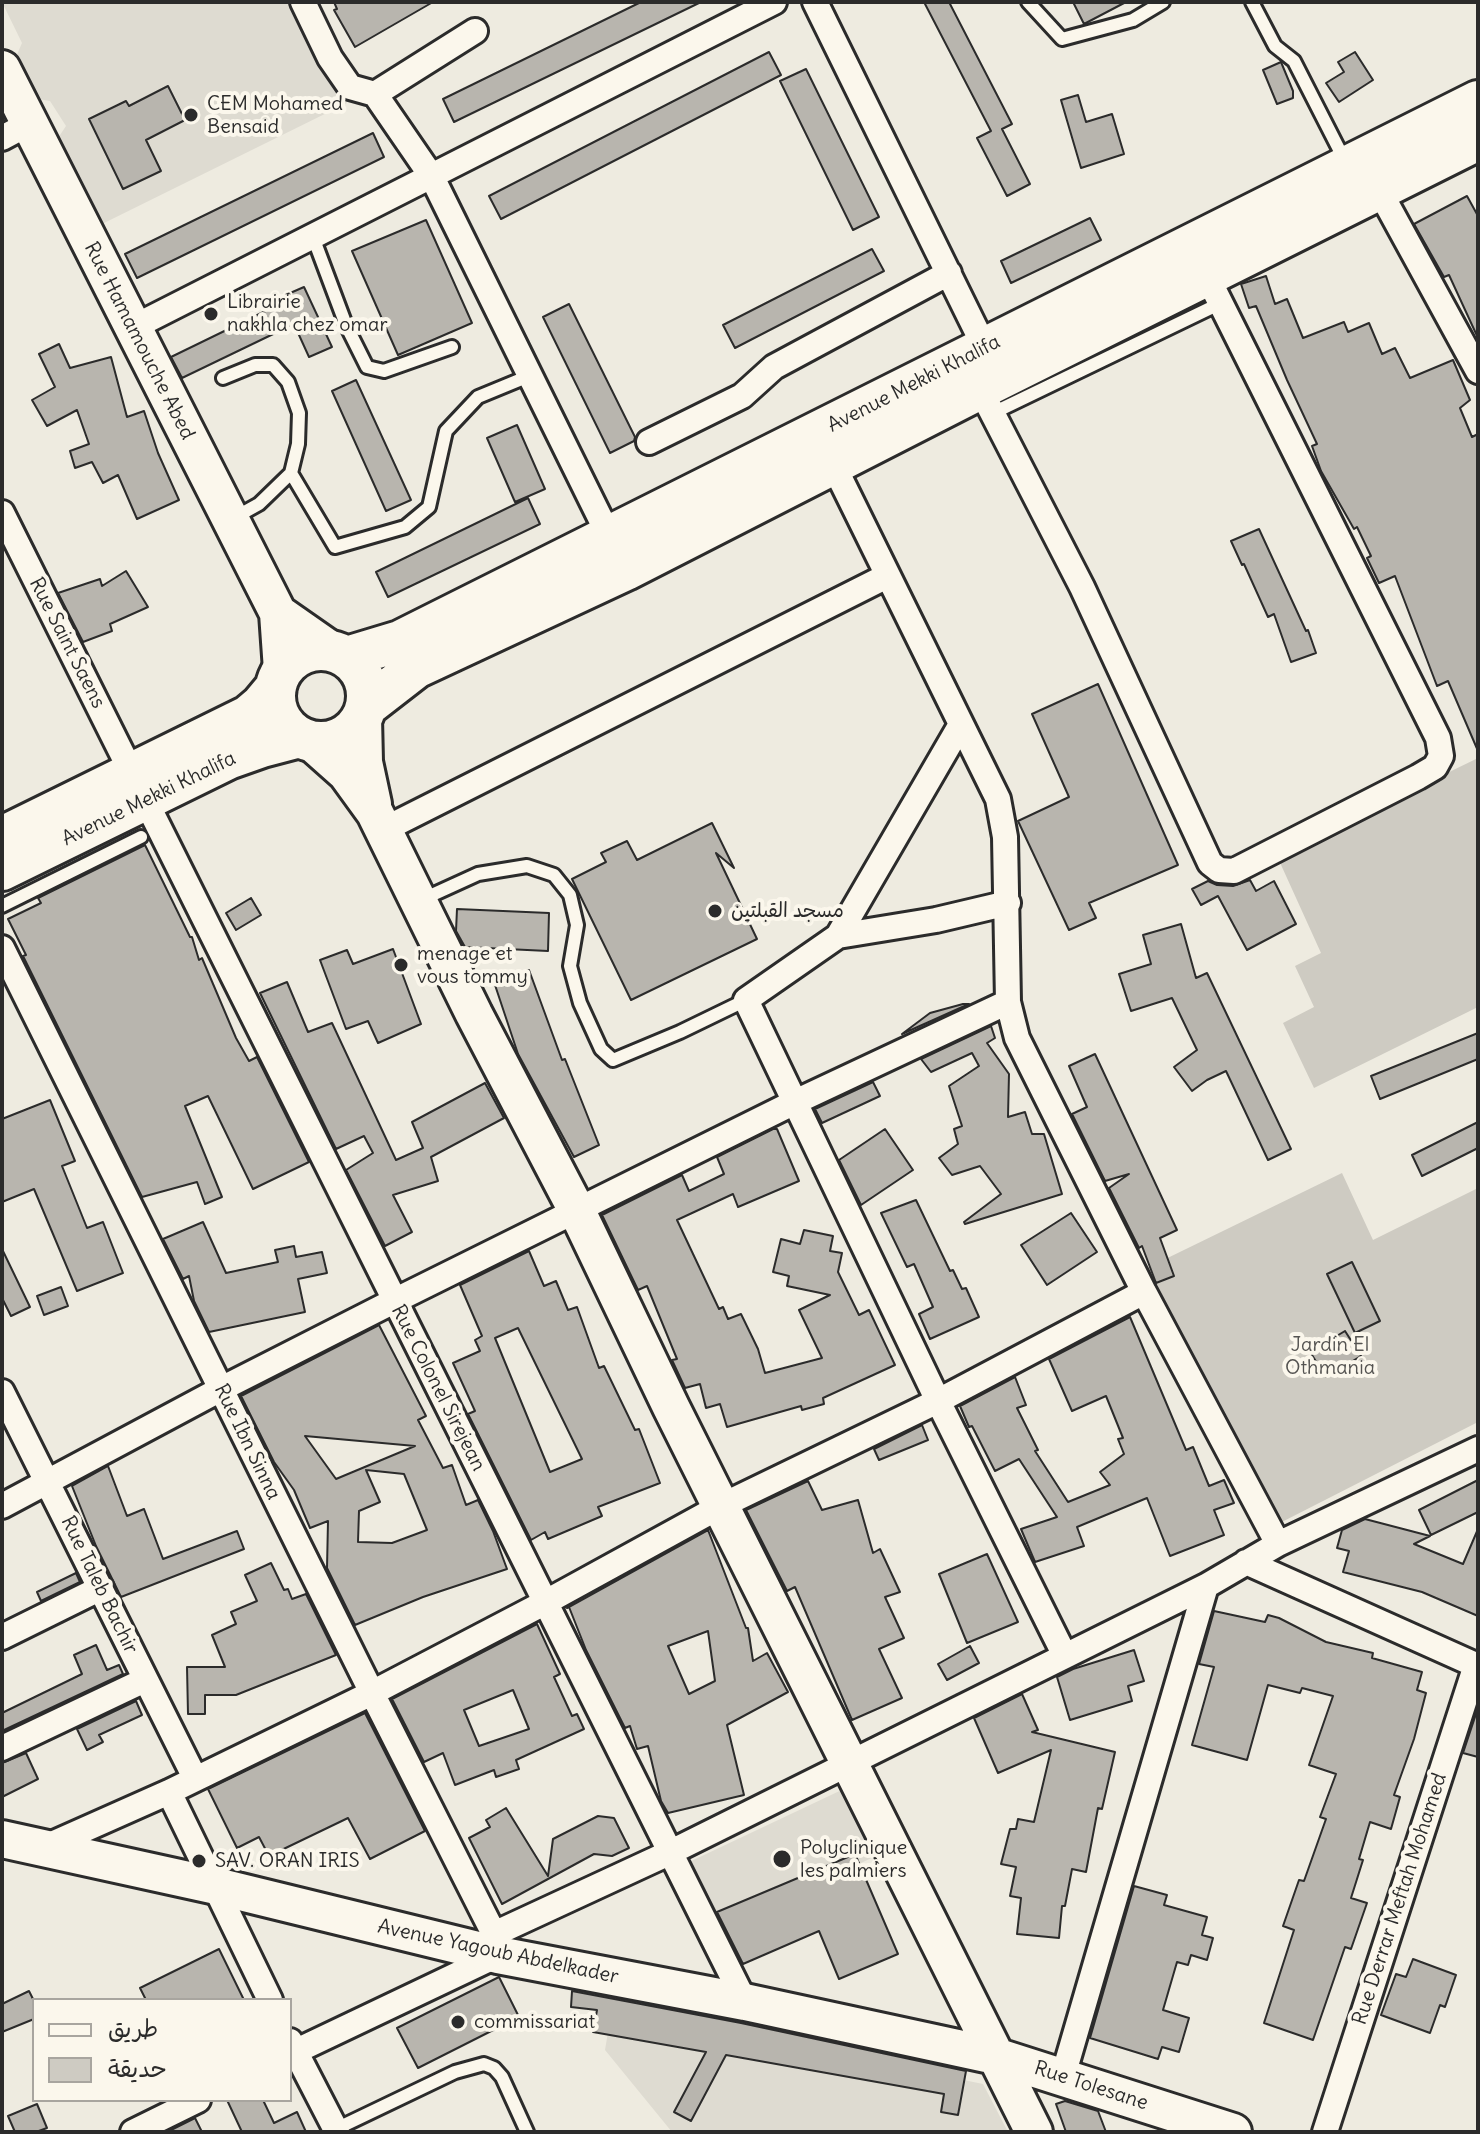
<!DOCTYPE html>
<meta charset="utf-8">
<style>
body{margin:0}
#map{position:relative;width:1480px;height:2134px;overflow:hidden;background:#eeebe0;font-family:Delius,"Playpen Sans Arabic",sans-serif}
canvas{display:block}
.frame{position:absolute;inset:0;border:4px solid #2b2b2b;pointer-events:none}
.legend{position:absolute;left:32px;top:1998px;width:260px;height:104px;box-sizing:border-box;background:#fbf7ec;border:2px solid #a8a59f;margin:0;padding:10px 14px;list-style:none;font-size:24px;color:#2b2b2b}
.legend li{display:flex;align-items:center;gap:16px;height:40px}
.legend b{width:40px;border:2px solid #a8a59f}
</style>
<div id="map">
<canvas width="1480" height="2134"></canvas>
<div class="frame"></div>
<ul class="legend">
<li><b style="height:10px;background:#fbf7ec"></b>طريق</li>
<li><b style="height:22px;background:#cecbc2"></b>حديقة</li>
</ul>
</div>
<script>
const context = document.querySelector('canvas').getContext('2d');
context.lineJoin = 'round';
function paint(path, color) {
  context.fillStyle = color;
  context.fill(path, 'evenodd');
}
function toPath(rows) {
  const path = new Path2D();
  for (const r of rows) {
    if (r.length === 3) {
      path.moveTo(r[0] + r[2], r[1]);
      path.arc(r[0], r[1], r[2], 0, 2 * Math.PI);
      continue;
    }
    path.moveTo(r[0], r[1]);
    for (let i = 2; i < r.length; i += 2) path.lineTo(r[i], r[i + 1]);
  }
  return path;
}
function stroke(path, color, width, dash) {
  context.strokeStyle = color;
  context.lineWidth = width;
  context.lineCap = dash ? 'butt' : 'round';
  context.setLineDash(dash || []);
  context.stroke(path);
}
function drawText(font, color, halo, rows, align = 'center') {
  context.font = font + ' Delius,"Playpen Sans Arabic",sans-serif';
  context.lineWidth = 8;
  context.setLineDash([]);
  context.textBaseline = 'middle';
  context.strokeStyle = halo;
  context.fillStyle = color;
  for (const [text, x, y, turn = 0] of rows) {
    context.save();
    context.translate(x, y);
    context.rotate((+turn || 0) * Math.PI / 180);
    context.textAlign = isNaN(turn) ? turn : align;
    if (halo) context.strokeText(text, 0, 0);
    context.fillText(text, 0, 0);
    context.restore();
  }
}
paint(toPath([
 [2,2,291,2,347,103,98,226,54,144,66,126,50,101,38,99,15,59,22,43],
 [848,1787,880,1854,717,1931,685,1864],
 [612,2008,983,2084,1008,2132,672,2132,605,2050]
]), '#dedbd1');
paint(toPath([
 [1478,758,1478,1007,1314,1088,1283,1023,1314,1007,1295,966,1321,953,1277,856],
 [1342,1173,1373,1240,1478,1188,1478,1422,1274,1526,1147,1268]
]), '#cecbc2');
const building = toPath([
 [334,2,433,2,355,47,334,10,337,9,334,2],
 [641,2,701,2,454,122,443,99,641,2],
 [924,2,949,2,1012,124,1002,129,1030,184,1007,196,977,138,991,131,924,2],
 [1073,2,1126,2,1084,24,1073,2],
 [769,52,781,75,501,219,489,196,769,52],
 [1355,52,1373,80,1339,102,1326,83,1344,72,1338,62,1355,52],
 [1281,62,1293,91,1293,98,1277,104,1263,70,1281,62],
 [806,69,879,217,853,230,780,81,806,69],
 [168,86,185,120,146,140,161,171,123,189,89,119,126,101,129,106,168,86],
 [1078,95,1086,122,1112,114,1124,154,1081,168,1061,100,1078,95],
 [373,133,384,157,137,278,125,254,373,133],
 [1467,196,1478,216,1478,338,1449,275,1444,277,1414,224,1467,196],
 [1090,218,1101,240,1011,283,1001,261,1090,218],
 [426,220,472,323,398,355,352,251,426,220],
 [872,249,884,271,735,348,723,325,872,249],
 [1266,276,1275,304,1287,299,1303,338,1344,322,1348,332,1369,323,1382,354,1395,348,1410,378,1453,360,1470,400,1460,408,1472,437,1478,434,1478,751,1448,681,1437,686,1395,576,1379,583,1367,558,1371,556,1357,527,1354,529,1321,471,1312,446,1317,444,1287,380,1256,306,1249,308,1241,284,1266,276],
 [304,287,332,347,309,357,294,324,182,378,171,357,284,302,281,297,304,287],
 [569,304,635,437,634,441,610,453,543,317,569,304],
 [59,344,70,368,111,357,127,417,144,411,158,453,179,500,137,519,118,475,103,483,92,462,75,468,70,451,89,444,77,410,47,426,32,400,55,387,39,354,59,344],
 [356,380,411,500,386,511,332,391,356,380],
 [517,425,545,489,515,502,487,438,517,425],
 [528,498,540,524,388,597,376,572,528,498],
 [1259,529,1306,631,1308,630,1316,653,1291,662,1274,614,1268,617,1244,564,1242,565,1231,541,1259,529],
 [126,571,148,607,110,624,112,631,83,642,58,593,100,579,102,586,126,571],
 [1098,684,1178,865,1089,903,1096,918,1069,930,1018,821,1069,797,1032,714,1098,684],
 [712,823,734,868,716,853,757,939,631,1000,572,879,606,862,601,853,627,841,637,860,712,823],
 [145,845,190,937,192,937,199,960,202,958,236,1038,249,1061,257,1057,309,1162,253,1189,208,1096,185,1106,222,1197,205,1204,197,1182,142,1197,23,956,26,955,8,919,41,903,38,898,145,845],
 [1250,880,1256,891,1274,881,1296,924,1247,950,1218,896,1201,905,1192,889,1208,881,1217,885,1233,886,1250,880],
 [251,898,261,915,236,930,226,913,251,898],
 [457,909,549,913,548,951,465,947,456,931,457,909],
 [1181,924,1196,978,1207,973,1291,1149,1268,1160,1226,1071,1207,1080,1192,1091,1174,1067,1197,1050,1172,998,1131,1011,1119,974,1151,964,1143,935,1181,924],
 [393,949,421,1024,378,1043,368,1021,346,1029,320,960,347,950,353,964,393,949],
 [529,970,562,1060,565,1059,599,1145,574,1157,518,1054,494,982,529,970],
 [287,982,308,1032,332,1023,396,1160,423,1148,412,1122,485,1083,504,1118,431,1157,438,1181,393,1195,412,1232,385,1246,346,1170,373,1153,364,1136,336,1149,260,993,287,982],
 [963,1004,969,1004,902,1034,930,1013,963,1004],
 [991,1026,995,1038,987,1043,1009,1074,1008,1117,1025,1112,1032,1134,1044,1134,1062,1194,965,1224,964,1222,1001,1194,980,1166,952,1175,939,1158,958,1144,954,1129,962,1126,949,1086,979,1066,972,1053,931,1072,921,1059,991,1026],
 [1478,1033,1478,1059,1380,1099,1371,1076,1478,1033],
 [1095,1054,1177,1230,1160,1238,1174,1276,1156,1283,1142,1246,1139,1248,1109,1188,1129,1174,1105,1181,1072,1114,1087,1107,1069,1066,1095,1054],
 [873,1082,880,1096,822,1123,815,1109,873,1082],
 [50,1100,75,1161,62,1166,87,1228,103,1222,123,1273,77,1291,34,1189,2,1202,2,1119,50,1100],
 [1478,1122,1478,1148,1422,1176,1412,1155,1478,1122],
 [773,1129,777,1129,799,1181,738,1207,733,1194,677,1220,719,1309,723,1307,728,1319,741,1314,758,1349,765,1373,822,1358,799,1310,830,1295,787,1286,789,1276,773,1272,781,1239,800,1244,804,1230,833,1236,830,1251,842,1253,838,1272,859,1315,869,1310,895,1365,823,1398,824,1404,802,1410,801,1406,727,1427,720,1404,706,1408,700,1384,685,1388,672,1360,677,1359,647,1286,638,1290,602,1215,682,1175,689,1191,724,1174,717,1157,773,1129],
 [885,1129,913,1170,861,1205,839,1160,885,1129],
 [916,1200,950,1271,953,1270,962,1289,966,1288,979,1317,930,1339,919,1314,933,1307,914,1264,907,1267,881,1213,916,1200],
 [1071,1213,1097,1252,1047,1285,1021,1245,1071,1213],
 [203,1222,226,1273,278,1262,275,1250,294,1246,296,1257,322,1252,327,1273,298,1279,305,1312,209,1332,194,1301,189,1276,183,1279,163,1239,203,1222],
 [2,1249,30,1307,11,1316,2,1298,2,1249],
 [529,1251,544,1286,556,1281,568,1310,577,1307,599,1368,604,1366,635,1430,639,1429,660,1483,598,1507,602,1516,548,1539,545,1532,531,1540,468,1414,475,1411,453,1363,480,1351,475,1340,482,1336,460,1285,529,1251],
 [518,1328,582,1459,550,1472,495,1338,518,1328],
 [1352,1262,1380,1321,1355,1333,1327,1274,1352,1262],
 [61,1287,68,1306,44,1315,37,1296,61,1287],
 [1130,1317,1186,1450,1193,1447,1209,1486,1224,1480,1234,1503,1214,1510,1224,1535,1170,1556,1147,1498,1077,1527,1084,1546,1035,1562,1021,1529,1057,1517,1019,1459,995,1471,972,1426,969,1427,960,1406,1015,1377,1026,1405,1017,1408,1038,1450,1035,1451,1068,1502,1110,1485,1100,1472,1124,1454,1118,1439,1123,1438,1106,1396,1072,1411,1049,1359,1130,1317],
 [379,1325,426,1416,418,1420,443,1468,452,1465,466,1505,478,1500,493,1531,507,1569,423,1597,355,1625,327,1568,328,1521,310,1528,294,1490,274,1462,241,1396,379,1325],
 [305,1436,415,1446,336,1479,305,1436],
 [366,1470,404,1474,427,1530,392,1543,358,1542,359,1511,380,1502,366,1470],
 [1345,1331,1361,1356,1326,1377,1310,1352,1345,1331],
 [922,1425,928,1440,879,1460,874,1449,922,1425],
 [108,1466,127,1516,144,1509,163,1559,237,1531,244,1549,121,1597,96,1546,72,1486,108,1466],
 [1478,1480,1478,1512,1431,1535,1419,1510,1478,1480],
 [808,1481,822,1510,858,1500,873,1553,880,1549,900,1592,885,1597,904,1638,879,1649,902,1698,852,1720,795,1587,787,1591,746,1510,808,1481],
 [1365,1519,1430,1536,1414,1544,1463,1564,1478,1529,1478,1616,1422,1592,1343,1572,1349,1551,1337,1548,1342,1530,1365,1519],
 [708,1530,746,1628,748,1628,753,1661,767,1653,788,1692,727,1725,744,1795,668,1813,661,1801,648,1746,637,1749,630,1726,625,1728,586,1650,569,1607,567,1608,708,1530],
 [708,1631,715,1681,689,1694,668,1646,708,1631],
 [987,1554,1018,1622,967,1643,939,1574,987,1554],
 [271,1563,284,1590,288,1589,292,1599,306,1594,336,1655,236,1695,205,1695,205,1714,188,1714,187,1667,225,1667,212,1635,236,1624,231,1612,257,1601,245,1575,271,1563],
 [76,1573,80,1582,41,1601,37,1592,76,1573],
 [1214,1611,1265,1622,1268,1615,1279,1618,1326,1642,1373,1653,1372,1658,1422,1672,1417,1690,1426,1693,1414,1739,1394,1795,1400,1797,1391,1829,1370,1822,1359,1859,1363,1860,1351,1898,1367,1903,1351,1949,1345,1947,1313,2040,1264,2023,1294,1930,1283,1926,1299,1880,1304,1881,1326,1819,1320,1817,1336,1774,1309,1765,1333,1696,1302,1688,1300,1693,1268,1685,1247,1760,1192,1745,1214,1667,1199,1664,1214,1611],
 [537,1624,560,1674,554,1677,572,1716,577,1714,584,1729,516,1760,519,1769,496,1777,494,1770,455,1785,443,1753,424,1762,392,1699,537,1624],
 [513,1690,529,1729,479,1746,464,1710,513,1690],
 [96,1645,107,1670,119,1665,123,1674,2,1731,2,1713,82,1674,74,1655,96,1645],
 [970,1646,979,1663,947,1680,938,1664,970,1646],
 [1134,1650,1144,1681,1128,1686,1132,1701,1070,1720,1057,1677,1073,1669,1134,1650],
 [1022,1694,1038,1730,1032,1732,1115,1752,1102,1809,1098,1808,1086,1872,1072,1869,1065,1906,1062,1906,1059,1938,1017,1934,1021,1898,1010,1896,1016,1867,1001,1864,1010,1829,1016,1829,1018,1819,1034,1822,1051,1750,998,1773,974,1718,1022,1694],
 [136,1701,142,1715,99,1735,103,1742,87,1750,77,1729,136,1701],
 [1478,1708,1478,1757,1463,1753,1478,1708],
 [365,1713,425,1831,370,1859,348,1818,269,1856,259,1837,237,1848,208,1789,365,1713],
 [26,1753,38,1779,2,1797,2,1763,26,1753],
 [506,1808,548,1876,553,1839,598,1816,614,1818,629,1848,612,1856,594,1854,502,1904,469,1838,490,1827,486,1820,506,1808],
 [855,1854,898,1954,839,1979,819,1931,743,1964,717,1912,855,1854],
 [1134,1886,1167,1895,1164,1905,1207,1917,1202,1935,1213,1938,1207,1960,1191,1955,1188,1965,1177,1962,1163,2010,1189,2018,1179,2052,1162,2047,1158,2059,1090,2038,1134,1886],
 [219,1949,244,2000,146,2000,140,1988,219,1949],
 [1413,1959,1456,1975,1445,2007,1440,2005,1430,2033,1381,2015,1396,1974,1406,1977,1413,1959],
 [499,1977,519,2017,418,2068,397,2028,499,1977],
 [29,1991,34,2001,34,2019,2,2032,2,2004,29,1991],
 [572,1991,741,2023,966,2071,958,2115,941,2112,944,2094,726,2055,691,2121,674,2112,706,2052,593,2032,597,2010,571,2007,572,1991],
 [227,2100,263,2100,274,2123,297,2112,306,2132,242,2132,227,2100],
 [1065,2101,1098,2111,1106,2132,1066,2132,1056,2104,1065,2101],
 [37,2104,47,2128,36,2132,15,2132,8,2116,37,2104],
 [195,2118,202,2132,167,2132,195,2118]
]);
paint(building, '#b8b5ae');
stroke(building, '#2b2b2b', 2);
const lane = toPath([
 [1028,2,1062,39,1133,20,1163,2],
 [1252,2,1275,46,1294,61,1346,163],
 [313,237,346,325,367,367,384,371,452,347],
 [223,378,255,365,273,365,288,382,299,413,298,444,291,473,259,504,232,519],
 [993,413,1221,303],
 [291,473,335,547,405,527,429,507,446,431,478,397,529,376],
 [421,900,478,874,527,866,554,875,570,895,577,925,570,966,580,1003,601,1049,613,1060,680,1032,746,1000],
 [2,906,141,837],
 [336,2129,455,2072,484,2064,494,2068,502,2077,527,2132]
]);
const street = toPath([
 [303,2,330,58,350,87,375,94,432,177,614,546],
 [815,2,985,348],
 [375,94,475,31],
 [2,138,30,123],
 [1379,190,1478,371],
 [132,328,774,2],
 [980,389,1082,587,1210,863,1219,870,1234,871,1418,777,1435,767,1441,756,1438,738,1207,276],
 [649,442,742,396,774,367,949,273],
 [833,464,998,799,1005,837,1008,1002,1017,1038,1144,1292,1278,1544],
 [2,513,745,2002],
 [383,830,887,576],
 [1008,903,936,920,838,936,746,1000,938,1401,1065,1656],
 [838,936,960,726],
 [2,948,372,1693,494,1934],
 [2,1392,195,1778],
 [2,1506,221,1389,394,1301,793,1103,1008,1002],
 [1246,1562,1478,1666],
 [2,1637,101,1588],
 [2,1748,145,1680],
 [169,1792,270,2000],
 [43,1848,169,1792,372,1693,546,1602,721,1506,938,1401,1144,1292],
 [290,2041,337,2132],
 [290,2054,498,1955,494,1934,669,1853,1206,1586,1278,1544,1478,1449],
 [1063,2076,1206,1586],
 [133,2132,198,2100],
 [1325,2132,1476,1665]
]);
const secondary = toPath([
 [2,69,278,613,282,670],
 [278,613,331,650],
 [363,717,364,762,373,804],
 [310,741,346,773,375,813,474,1014,577,1211,671,1407,1034,2132],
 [2,1839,216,1886,498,1955,745,2002,995,2056,1233,2132]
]);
const primary = toPath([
 [321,696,46],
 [347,657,400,641,1478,101],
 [367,706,416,668,626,570,980,389,1478,140],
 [2,837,248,716,261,705,276,687],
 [2,870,228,759,262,747,300,737]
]);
stroke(lane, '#2b2b2b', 18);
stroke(street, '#2b2b2b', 30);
stroke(secondary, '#2b2b2b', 42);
stroke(primary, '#2b2b2b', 46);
stroke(lane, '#fbf7ec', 12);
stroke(street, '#fbf7ec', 24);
stroke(secondary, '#fbf7ec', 36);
stroke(primary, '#fbf7ec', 40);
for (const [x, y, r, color] of [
 [191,115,8,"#2b2b2b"],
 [211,314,8,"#2b2b2b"],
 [715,911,8,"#2b2b2b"],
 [401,965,8,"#2b2b2b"],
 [782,1859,10,"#2b2b2b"],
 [199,1861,8,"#2b2b2b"],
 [458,2022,8,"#2b2b2b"]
]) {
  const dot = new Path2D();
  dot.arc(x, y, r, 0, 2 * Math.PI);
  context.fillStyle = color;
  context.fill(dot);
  stroke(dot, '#fbf7ec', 3);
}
drawText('20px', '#2b2b2b', '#fbf7ec', [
 ["CEM Mohamed",207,104],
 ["Bensaid",207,127],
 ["Librairie",227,302],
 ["nakhla chez omar",227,325],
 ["مسجد القبلتين",731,911],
 ["menage et",417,954],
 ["vous tommy",417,977],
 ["Polyclinique",800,1848],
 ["les palmiers",800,1871],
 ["SAV. ORAN IRIS",215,1861],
 ["commissariat",474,2022]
], 'left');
drawText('20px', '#2b2b2b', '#fbf7ec', [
 ["Rue Hamamouche Abed",139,341,63],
 ["Avenue Mekki Khalifa",914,384,-27],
 ["Rue Saint Saens",67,643,63],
 ["Avenue Mekki Khalifa",149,799,-26],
 ["Rue Colonel Sirejean",438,1388,63],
 ["Rue Ibn Sinna",247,1442,64],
 ["Rue Taleb Bachir",99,1585,64],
 ["Rue Derrar Meftah Mohamed",1400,1899,-72],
 ["Avenue Yagoub Abdelkader",498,1952,12],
 ["Rue Tolesane",1091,2086,18]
]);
drawText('20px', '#545351', '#fbf7ec', [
 ["Jardin El",1330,1345],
 ["Othmania",1330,1368]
]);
</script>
